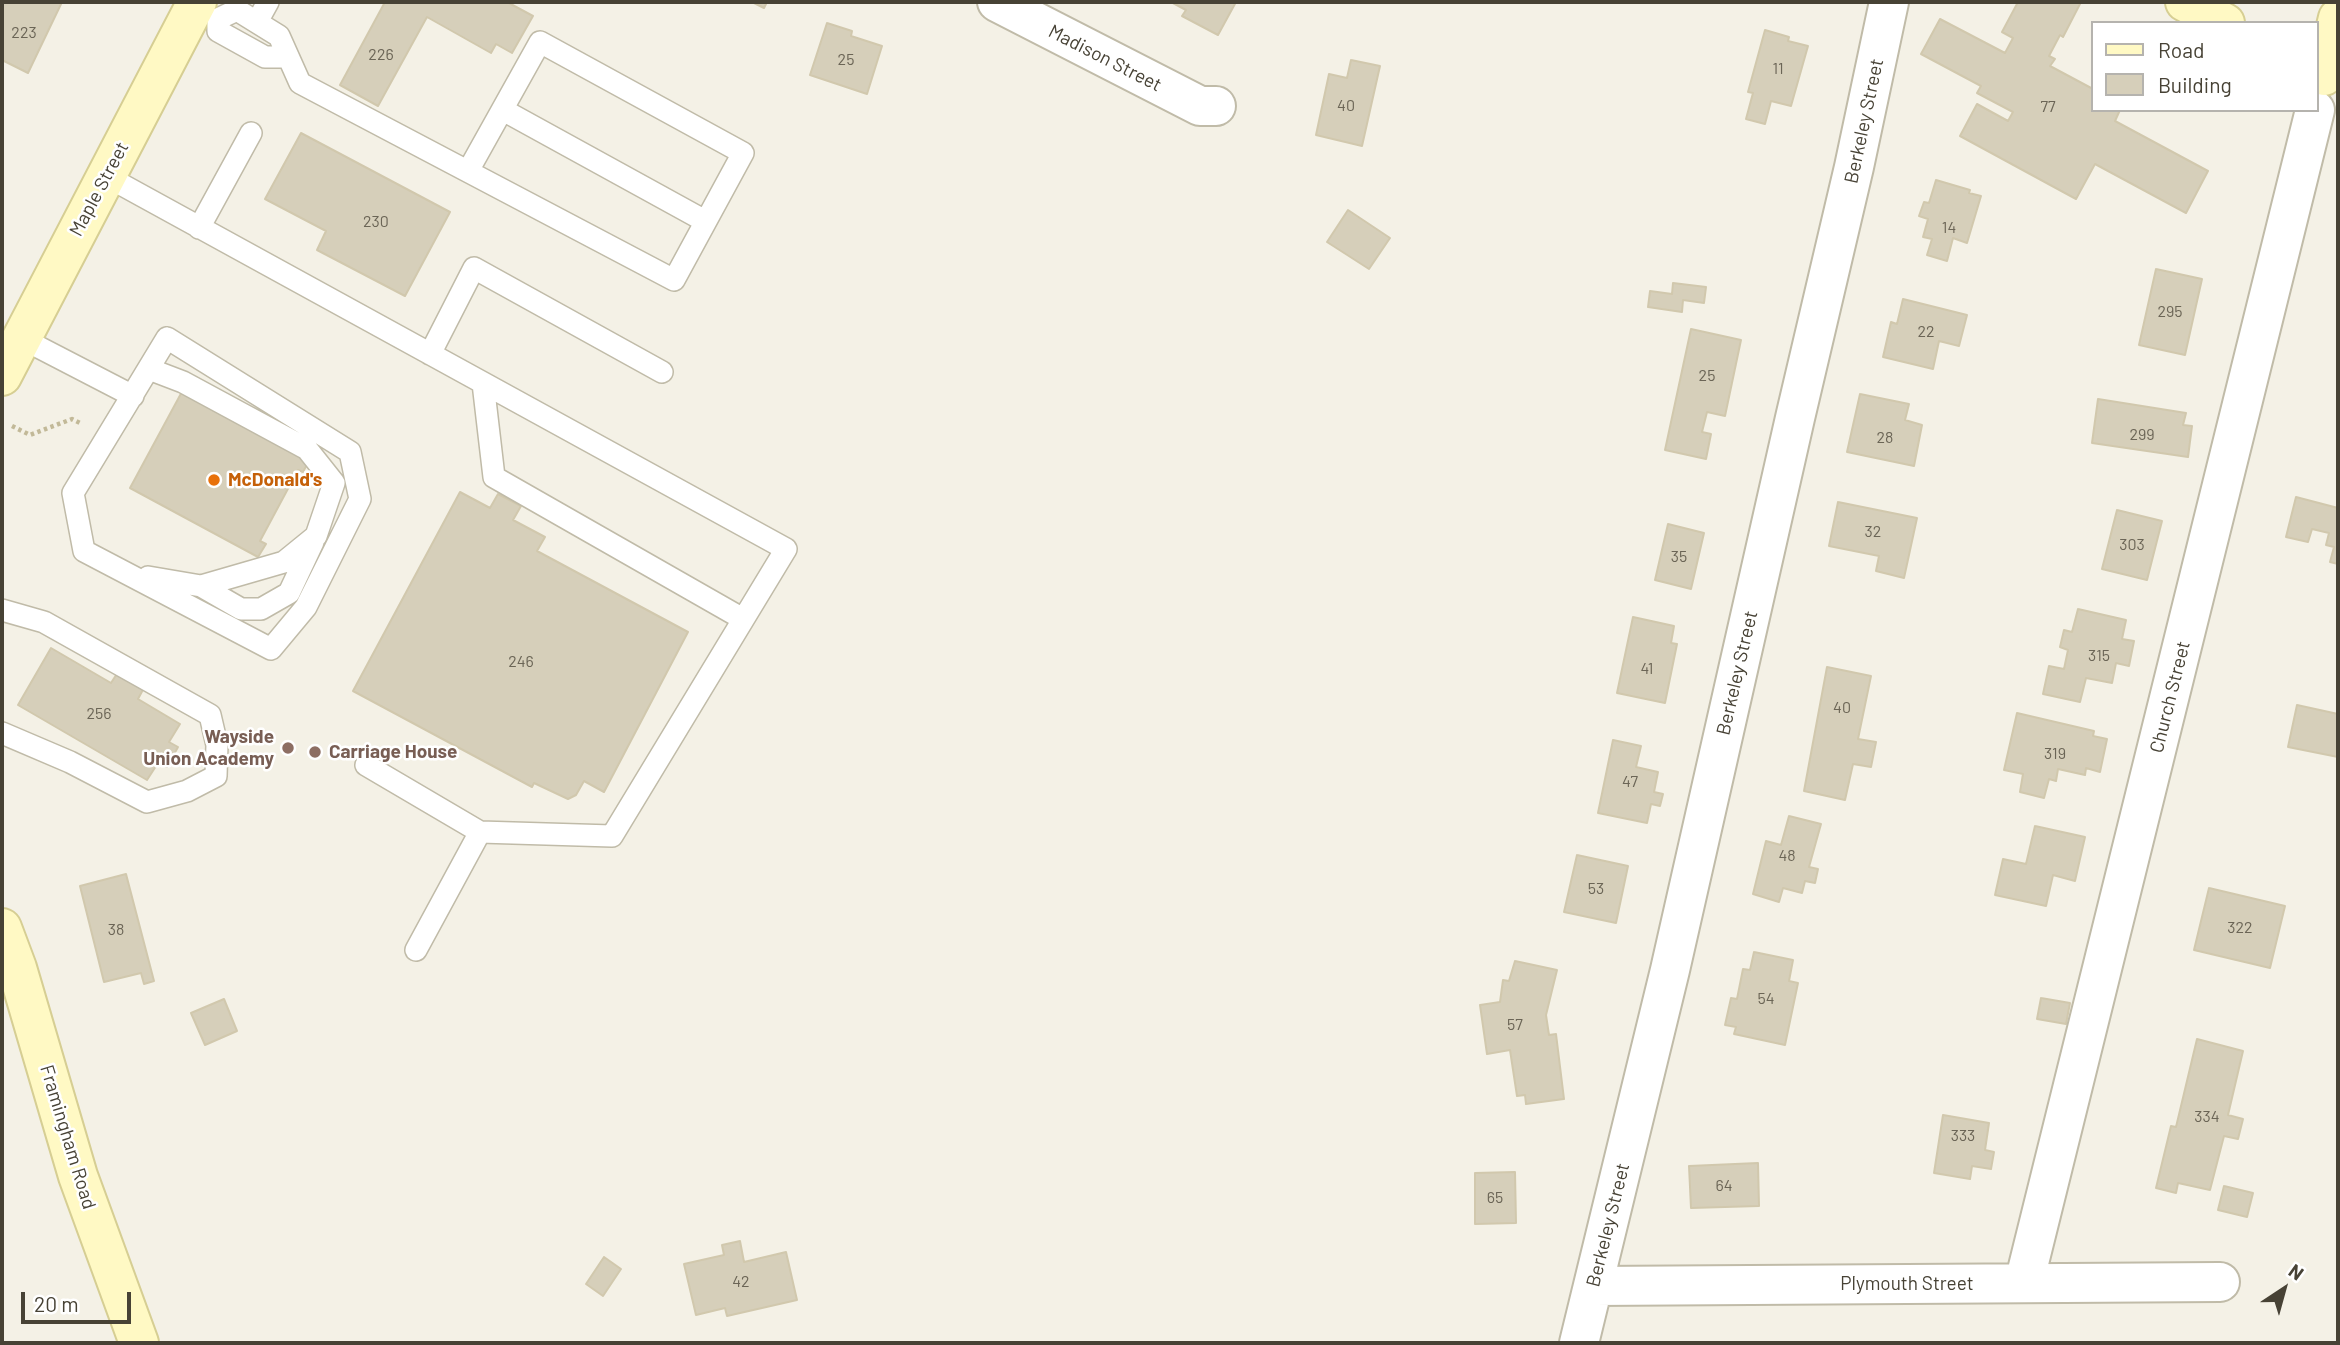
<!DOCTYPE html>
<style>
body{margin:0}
#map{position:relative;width:2340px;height:1345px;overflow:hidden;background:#f4f1e6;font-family:Barlow,sans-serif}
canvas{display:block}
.frame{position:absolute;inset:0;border:4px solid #474235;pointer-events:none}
.legend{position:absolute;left:2091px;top:21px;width:228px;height:91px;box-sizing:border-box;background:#fff;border:2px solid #b5b3ae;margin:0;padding:9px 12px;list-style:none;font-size:21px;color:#474235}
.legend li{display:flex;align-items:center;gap:14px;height:35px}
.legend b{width:35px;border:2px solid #b5b3ae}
.north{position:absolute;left:2249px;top:1254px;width:70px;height:70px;-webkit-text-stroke:5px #fff;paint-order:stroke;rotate:36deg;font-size:19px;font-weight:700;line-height:28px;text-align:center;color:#474235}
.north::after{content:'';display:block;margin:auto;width:24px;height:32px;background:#474235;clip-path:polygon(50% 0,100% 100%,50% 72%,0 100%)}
.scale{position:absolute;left:21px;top:1292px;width:110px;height:32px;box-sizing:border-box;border:4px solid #474235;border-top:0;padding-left:9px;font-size:21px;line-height:24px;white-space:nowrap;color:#474235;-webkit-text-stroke:5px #fff;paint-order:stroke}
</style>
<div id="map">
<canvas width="2340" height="1345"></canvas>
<div class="frame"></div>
<ul class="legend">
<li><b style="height:9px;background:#fff9c4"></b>Road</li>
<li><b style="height:19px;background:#d6cfba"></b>Building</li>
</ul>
<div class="north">N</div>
<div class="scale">20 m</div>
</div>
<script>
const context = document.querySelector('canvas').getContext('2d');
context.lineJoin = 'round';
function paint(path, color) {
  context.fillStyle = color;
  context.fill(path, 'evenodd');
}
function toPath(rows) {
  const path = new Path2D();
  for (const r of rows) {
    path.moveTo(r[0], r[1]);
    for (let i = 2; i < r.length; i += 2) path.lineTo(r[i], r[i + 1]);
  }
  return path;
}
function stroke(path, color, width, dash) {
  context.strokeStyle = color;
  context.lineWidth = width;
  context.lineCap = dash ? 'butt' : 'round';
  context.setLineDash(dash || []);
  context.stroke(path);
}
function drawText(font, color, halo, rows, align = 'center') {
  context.font = font + ' Barlow,sans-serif';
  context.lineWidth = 5;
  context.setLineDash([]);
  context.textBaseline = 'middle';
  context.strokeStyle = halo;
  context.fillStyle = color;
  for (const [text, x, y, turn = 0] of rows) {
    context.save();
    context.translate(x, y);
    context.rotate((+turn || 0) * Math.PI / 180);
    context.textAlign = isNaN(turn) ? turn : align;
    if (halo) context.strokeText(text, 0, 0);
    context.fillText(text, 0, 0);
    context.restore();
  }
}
const building = toPath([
 [4,2,62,2,28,73,2,60,2,6,4,2],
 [385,2,507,2,533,16,512,53,496,44,491,53,427,17,378,106,340,85,385,2],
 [752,2,767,2,764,8,752,2],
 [1171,2,1236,2,1218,35,1182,16,1186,10,1171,2],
 [2018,2,2081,2,2063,37,2060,35,2049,56,2055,59,2050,66,2093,89,2093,110,2120,110,2115,121,2208,171,2186,213,2095,164,2076,199,1960,136,1977,104,2008,121,2013,112,1977,93,1981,86,1921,54,1940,19,2005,53,2013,38,2002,32,2018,2],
 [827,23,852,31,851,36,882,46,867,94,810,75,827,23],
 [1765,30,1789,37,1788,41,1808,46,1791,106,1771,101,1765,124,1746,119,1753,93,1748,92,1765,30],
 [1351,60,1380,66,1362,146,1316,135,1329,74,1347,78,1351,60],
 [301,133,450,212,405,296,317,250,326,231,265,199,301,133],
 [1936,180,1970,190,1969,193,1981,196,1967,243,1953,238,1947,261,1927,255,1932,239,1923,237,1928,219,1919,216,1924,202,1929,203,1936,180],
 [1348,210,1390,238,1369,269,1327,242,1348,210],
 [2156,269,2202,279,2185,355,2139,345,2156,269],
 [1673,283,1706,287,1704,303,1683,300,1682,312,1648,307,1650,291,1672,294,1673,283],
 [1903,299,1967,315,1959,346,1939,341,1933,369,1883,357,1891,322,1897,324,1903,299],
 [1691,329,1741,340,1725,416,1707,412,1702,432,1711,434,1706,459,1665,450,1691,329],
 [184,388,311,457,303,472,298,470,260,541,266,544,258,557,130,488,184,388],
 [1860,394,1909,404,1905,420,1922,425,1914,466,1847,452,1860,394],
 [2098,399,2186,413,2183,425,2192,426,2188,457,2092,443,2098,399],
 [460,492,490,508,498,494,521,506,513,520,545,537,537,551,688,632,604,792,584,781,576,795,568,799,534,783,532,787,353,691,460,492],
 [2296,497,2338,508,2338,564,2330,562,2334,547,2326,545,2329,533,2312,529,2308,542,2286,537,2296,497],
 [1838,502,1917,518,1904,578,1876,571,1879,556,1829,546,1838,502],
 [2117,510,2162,521,2147,580,2102,569,2117,510],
 [1668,524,1704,533,1691,589,1655,580,1668,524],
 [2078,609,2126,620,2122,639,2134,641,2129,666,2116,663,2112,683,2086,678,2080,702,2043,694,2049,666,2064,669,2068,650,2060,647,2064,630,2072,632,2078,609],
 [1633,617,1674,626,1671,643,1677,644,1665,703,1617,693,1633,617],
 [51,648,111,683,120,669,146,684,138,699,180,724,169,742,178,747,167,767,158,763,147,780,18,705,51,648],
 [1827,667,1871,676,1858,739,1876,742,1871,767,1853,764,1845,800,1804,791,1827,667],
 [2297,705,2338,714,2338,757,2288,747,2297,705],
 [2017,713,2094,731,2093,736,2107,739,2100,772,2086,768,2085,775,2058,769,2056,781,2049,779,2044,798,2020,792,2023,774,2004,770,2017,713],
 [1613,740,1641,746,1636,767,1658,772,1654,792,1663,794,1660,806,1651,804,1647,823,1598,813,1613,740],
 [1789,816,1821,824,1809,867,1818,869,1815,883,1805,881,1802,893,1783,888,1779,902,1753,894,1766,841,1781,845,1789,816],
 [2035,826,2085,837,2075,881,2053,875,2046,906,1995,895,2003,859,2026,864,2035,826],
 [1577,855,1628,866,1616,923,1564,912,1577,855],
 [126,874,154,981,144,984,141,973,104,982,80,886,126,874],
 [2209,888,2285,906,2270,968,2194,950,2209,888],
 [1754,952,1793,960,1789,981,1798,983,1785,1045,1734,1034,1736,1027,1725,1025,1731,998,1737,999,1743,969,1750,970,1754,952],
 [1515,961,1557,970,1546,1015,1549,1035,1556,1034,1564,1099,1526,1104,1525,1095,1517,1096,1510,1050,1487,1054,1480,1005,1500,1002,1503,980,1509,981,1515,961],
 [2041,998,2070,1003,2066,1024,2037,1019,2041,998],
 [224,999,237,1031,205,1045,191,1013,224,999],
 [2197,1039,2243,1051,2228,1115,2243,1119,2238,1139,2224,1136,2210,1190,2178,1183,2176,1193,2156,1188,2171,1126,2176,1127,2197,1039],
 [1943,1115,1989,1123,1985,1150,1994,1152,1991,1169,1972,1166,1970,1179,1934,1173,1943,1115],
 [1758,1163,1759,1206,1691,1208,1689,1166,1758,1163],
 [1515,1172,1516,1223,1475,1224,1475,1173,1515,1172],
 [2224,1186,2253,1193,2247,1217,2218,1210,2224,1186],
 [740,1241,744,1262,786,1252,797,1300,727,1316,725,1308,696,1315,684,1264,724,1255,722,1245,740,1241],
 [604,1257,621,1269,603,1296,586,1284,604,1257]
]);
paint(building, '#d6cfba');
stroke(building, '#d1c8ad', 2);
const lane = toPath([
 [218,19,237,10,279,36,300,83,674,280,743,153,540,42,468,171],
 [218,19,218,31,265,57,288,57],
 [257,22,268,2],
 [503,110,705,221],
 [106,176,786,549,612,836,480,832,416,950],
 [199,228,251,133],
 [21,338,133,396],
 [167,338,350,452,360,499,306,607,271,649,84,551,73,493,167,338],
 [430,354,474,268,662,372],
 [483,383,494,477,743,619],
 [148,577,201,586,284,562,316,536,334,483,307,449,183,382,149,369],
 [201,586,241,609,261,609,289,593,313,542],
 [2,610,44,622,210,715,217,745,216,776,187,791,147,802,70,762,2,733],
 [366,765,480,832]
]);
const street = toPath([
 [997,2,1200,106,1216,106],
 [2024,1283,2315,110],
 [1594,1286,2220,1282],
 [1579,1343,1670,970,1795,418,1854,167,1889,2]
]);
const secondary = toPath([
 [2185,2,2225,23],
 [2317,72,2324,76,2338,18],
 [2,376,197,2],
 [2,928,17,968,78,1176,139,1343]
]);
stroke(lane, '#c0bba8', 24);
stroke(street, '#c0bba8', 42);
stroke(secondary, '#d6ce93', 42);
stroke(toPath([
 [12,426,30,435,72,419,80,423]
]), '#c2b998', 4.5, [3.5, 3.5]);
stroke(lane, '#fff', 21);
stroke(street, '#fff', 38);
stroke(secondary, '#fff9c4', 38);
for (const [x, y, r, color] of [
 [214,480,7,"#e8710a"],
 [288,748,7,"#8d6e63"],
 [315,752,7,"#8d6e63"]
]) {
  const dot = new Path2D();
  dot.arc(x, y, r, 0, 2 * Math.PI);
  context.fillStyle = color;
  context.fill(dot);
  stroke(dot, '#fff', 2.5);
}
drawText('16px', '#6b6556', null, [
 ["223",24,33],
 ["226",381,55],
 ["25",846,60],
 ["11",1778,69],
 ["40",1346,106],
 ["77",2048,107],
 ["230",376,222],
 ["14",1949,228],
 ["295",2170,312],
 ["22",1926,332],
 ["25",1707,376],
 ["299",2142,435],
 ["28",1885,438],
 ["32",1873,532],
 ["303",2132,545],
 ["35",1679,557],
 ["315",2099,656],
 ["246",521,662],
 ["41",1647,669],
 ["40",1842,708],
 ["256",99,714],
 ["319",2055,754],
 ["47",1630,782],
 ["48",1787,856],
 ["53",1596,889],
 ["322",2240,928],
 ["38",116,930],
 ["54",1766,999],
 ["57",1515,1025],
 ["334",2207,1117],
 ["333",1963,1136],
 ["64",1724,1186],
 ["65",1495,1198],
 ["42",741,1282]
]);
drawText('19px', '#474235', '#fff', [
 ["Madison Street",1105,58,27],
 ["Berkeley Street",1864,121,-78],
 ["Maple Street",99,189,-62],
 ["Berkeley Street",1737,673,-77],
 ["Church Street",2170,697,-76],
 ["Framingham Road",68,1137,73],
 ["Berkeley Street",1608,1225,-76],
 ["Plymouth Street",1907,1284]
]);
drawText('bold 19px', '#c56008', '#fff', [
 ["McDonald's",228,480]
], 'left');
drawText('bold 19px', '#785e54', '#fff', [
 ["Wayside",274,737],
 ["Union Academy",274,759],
 ["Carriage House",329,752,"left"]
], 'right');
</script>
